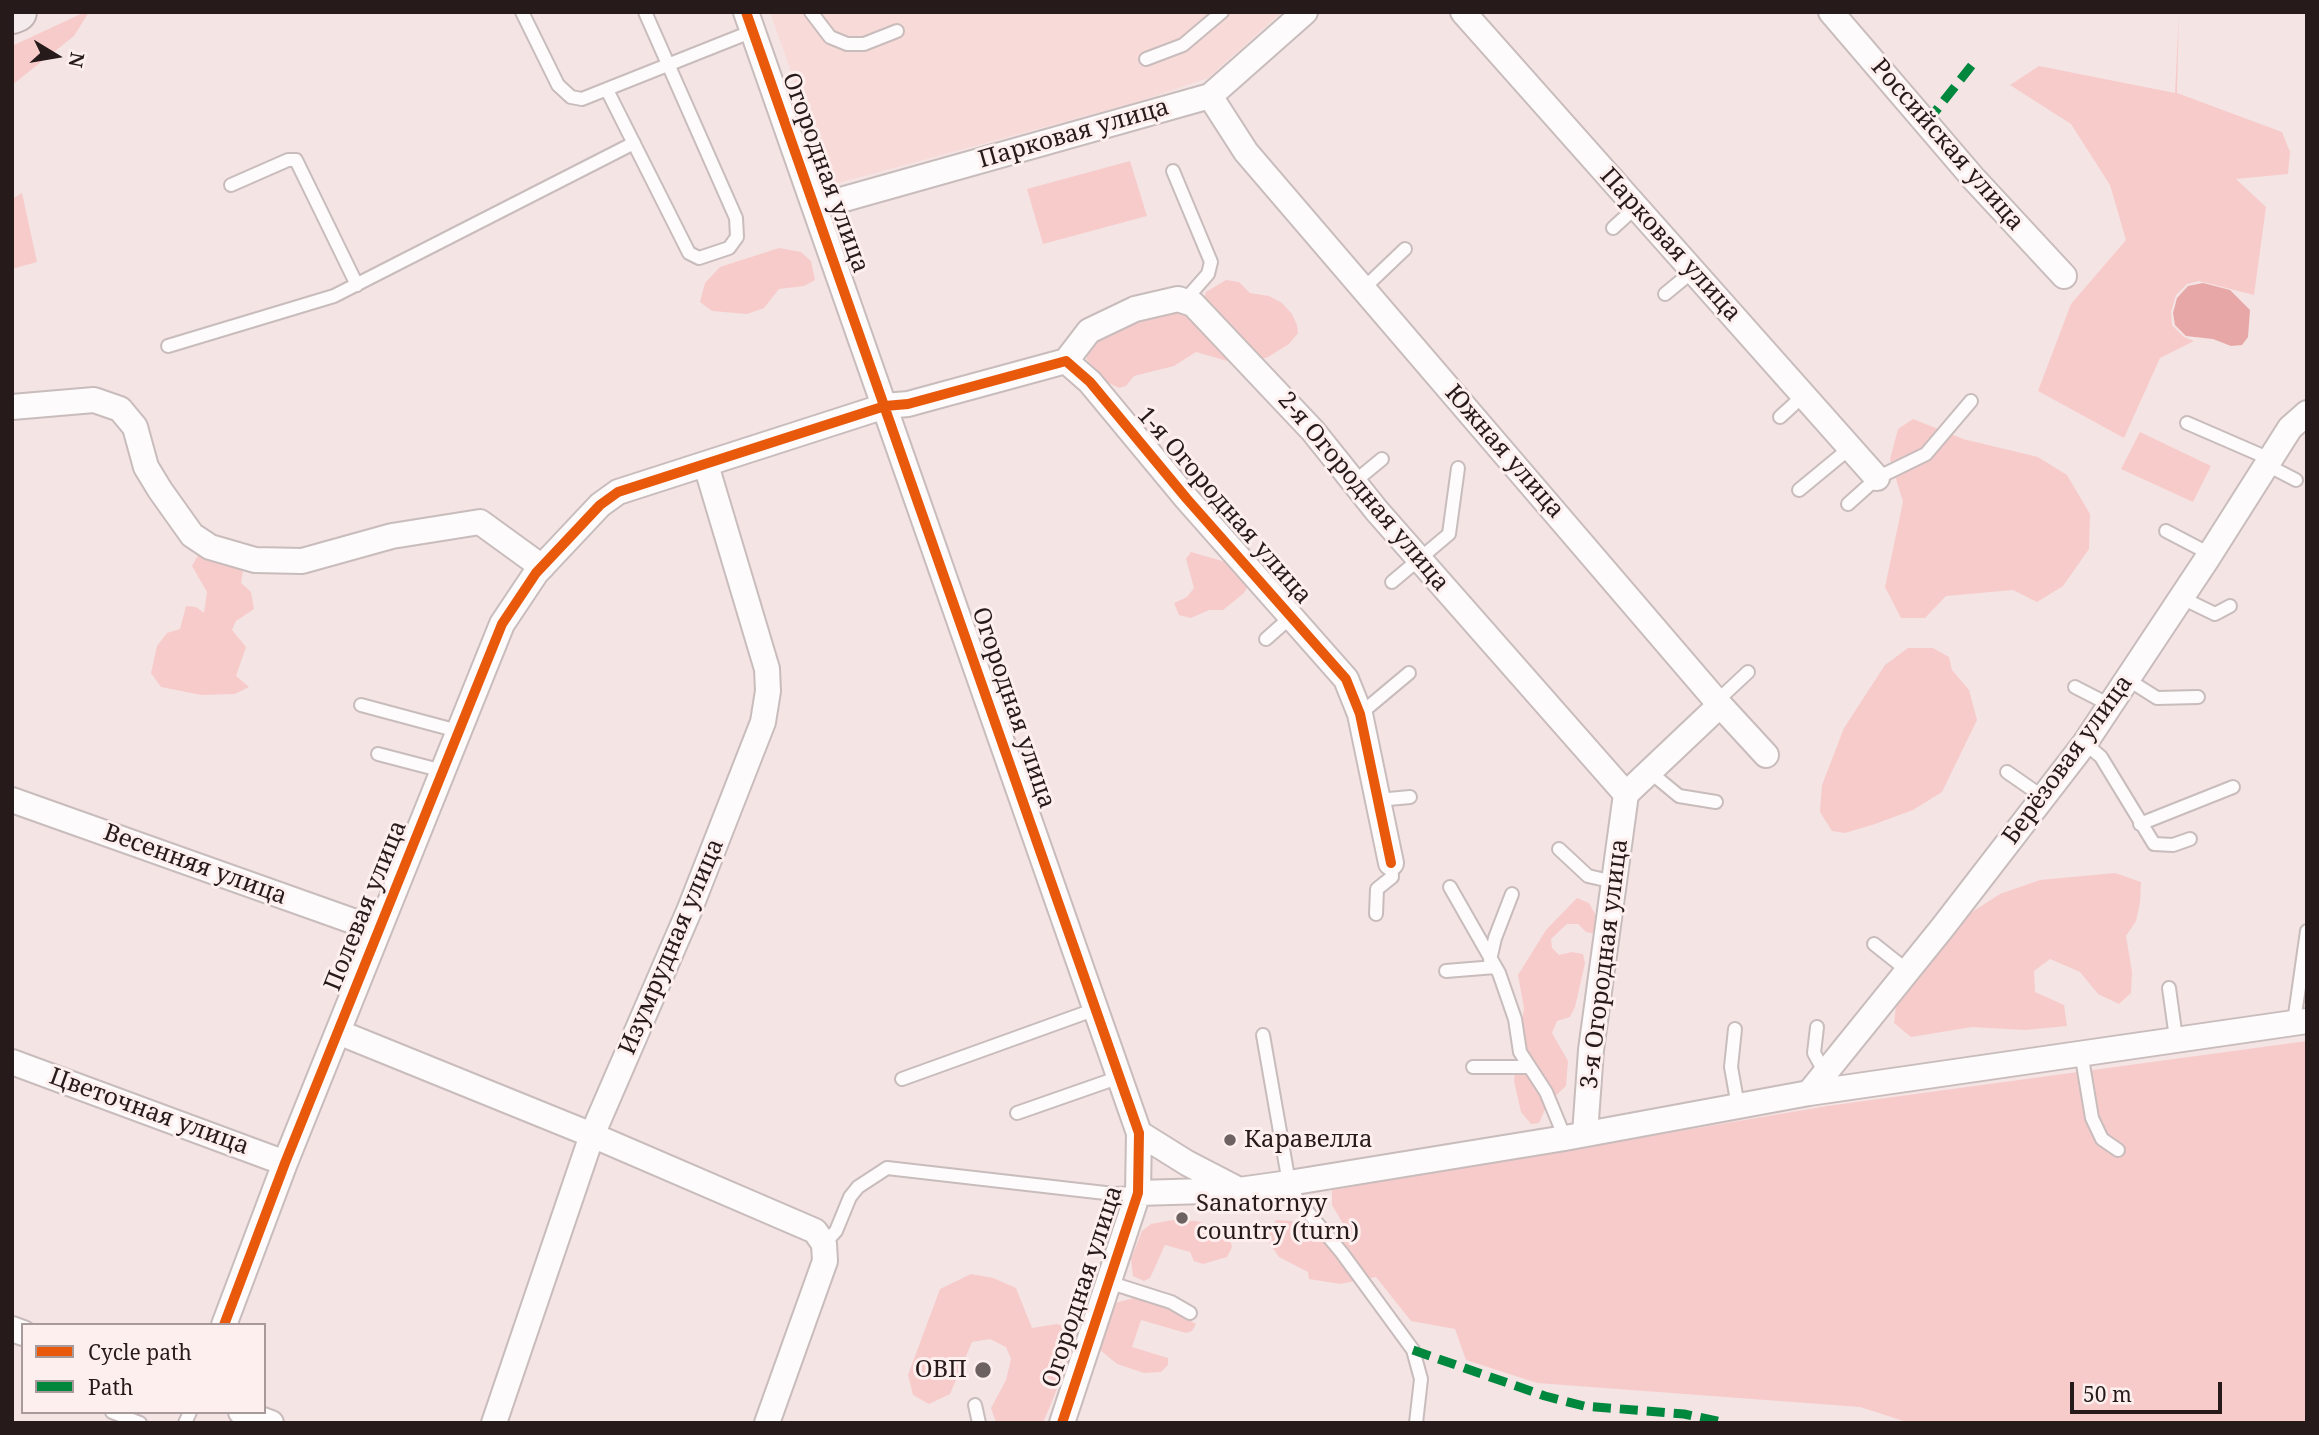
<!DOCTYPE html>
<meta charset="utf-8">
<style>
body{margin:0}
#map{position:relative;width:2319px;height:1435px;overflow:hidden;background:#f4e4e4;font-family:"Noto Serif",serif}
canvas{display:block}
.frame{position:absolute;inset:0;border:14px solid #261a1a;pointer-events:none}
.legend{position:absolute;left:21px;top:1323px;width:245px;height:91px;box-sizing:border-box;background:#feefef;border:2px solid #a89a9a;margin:0;padding:9px 12px;list-style:none;font-size:21px;color:#261a1a}
.legend li{display:flex;align-items:center;gap:14px;height:35px}
.legend b{width:35px;border:2px solid #a89a9a}
.north{position:absolute;left:21px;top:21px;width:70px;height:70px;-webkit-text-stroke:5px #feefef;paint-order:stroke;rotate:101deg;font-size:19px;font-weight:700;line-height:28px;text-align:center;color:#261a1a}
.north::after{content:'';display:block;margin:auto;width:24px;height:32px;background:#261a1a;clip-path:polygon(50% 0,100% 100%,50% 72%,0 100%)}
.scale{position:absolute;left:2070px;top:1382px;width:152px;height:32px;box-sizing:border-box;border:4px solid #261a1a;border-top:0;padding-left:9px;font-size:21px;line-height:24px;white-space:nowrap;color:#261a1a;-webkit-text-stroke:5px #feefef;paint-order:stroke}
</style>
<div id="map">
<canvas width="2319" height="1435"></canvas>
<div class="frame"></div>
<ul class="legend">
<li><b style="height:9px;background:#e8590c"></b>Cycle path</li>
<li><b style="height:9px;background:#00873e"></b>Path</li>
</ul>
<div class="north">N</div>
<div class="scale">50 m</div>
</div>
<script>
const context = document.querySelector('canvas').getContext('2d');
context.lineJoin = 'round';
function paint(path, color) {
  context.fillStyle = color;
  context.fill(path, 'evenodd');
}
function toPath(rows) {
  const path = new Path2D();
  for (const r of rows) {
    path.moveTo(r[0], r[1]);
    for (let i = 2; i < r.length; i += 2) path.lineTo(r[i], r[i + 1]);
  }
  return path;
}
function stroke(path, color, width, dash) {
  context.strokeStyle = color;
  context.lineWidth = width;
  context.lineCap = dash ? 'butt' : 'round';
  context.setLineDash(dash || []);
  context.stroke(path);
}
function drawText(font, color, halo, rows, align = 'center') {
  context.font = font + ' "Noto Serif",serif';
  context.lineWidth = 6;
  context.setLineDash([]);
  context.textBaseline = 'middle';
  context.strokeStyle = halo;
  context.fillStyle = color;
  for (const [text, x, y, turn = 0] of rows) {
    context.save();
    context.translate(x, y);
    context.rotate((+turn || 0) * Math.PI / 180);
    context.textAlign = isNaN(turn) ? turn : align;
    if (halo) context.strokeText(text, 0, 0);
    context.fillText(text, 0, 0);
    context.restore();
  }
}
paint(toPath([
 [770,12,1282,12,1208,78,1137,102,831,185]
]), '#f8dad8');
paint(toPath([
 [85,12,89,12,74,36,12,85,12,46],
 [2179,12,2177,93,2282,132,2290,152,2288,174,2236,179,2266,207,2254,295,2199,281,2187,284,2176,295,2171,312,2172,325,2184,337,2194,341,2160,358,2124,438,2038,391,2071,304,2126,240,2110,185,2071,124,2010,85,2039,66,2175,93],
 [1130,161,1147,216,1043,244,1027,189],
 [22,193,37,262,12,269,12,199],
 [779,248,801,252,811,261,815,280,804,286,779,289,764,308,747,314,712,311,700,302,705,283,720,267],
 [1226,280,1239,282,1250,293,1269,296,1282,303,1292,314,1297,325,1298,333,1289,344,1268,357,1241,365,1196,352,1174,366,1134,376,1126,386,1119,388,1107,382,1087,360,1086,347,1098,333,1165,312,1199,315,1206,292],
 [1913,419,1963,439,2038,457,2067,475,2090,514,2089,549,2063,586,2037,602,2013,590,1946,596,1925,618,1901,618,1885,587,1903,502,1890,459,1898,429],
 [2140,432,2211,466,2193,502,2121,469],
 [1191,552,1229,563,1249,584,1244,593,1223,610,1209,610,1191,618,1179,615,1174,603,1187,597,1194,588,1186,559],
 [198,555,244,564,241,583,251,592,254,609,236,621,232,630,246,647,236,676,249,687,235,694,201,695,161,687,151,673,157,646,167,633,180,629,186,606,196,607,204,613,207,592,192,566],
 [1908,648,1933,648,1949,657,1952,670,1969,690,1977,720,1942,792,1913,810,1875,824,1845,833,1832,831,1820,812,1822,785,1844,728,1885,665],
 [2115,873,2141,882,2140,903,2136,921,2126,936,2132,972,2131,993,2119,1004,2098,994,2080,972,2050,959,2034,971,2035,992,2064,1005,2067,1026,2025,1030,1972,1027,1911,1037,1894,1023,1896,1006,1969,914,2000,894,2040,880],
 [1577,898,1589,903,1596,916,1596,934,1586,932,1578,924,1567,924,1551,939,1552,948,1559,955,1572,952,1583,954,1585,963,1575,1007,1570,1017,1557,1021,1552,1033,1568,1061,1566,1086,1548,1103,1539,1123,1531,1124,1521,1112,1514,1081,1524,1008,1518,975,1546,930],
 [2307,1041,2307,1423,1910,1423,1860,1407,1537,1383,1466,1360,1455,1329,1411,1321,1376,1277,1340,1284,1309,1279,1308,1272,1279,1257,1267,1240,1276,1220,1292,1221,1324,1240,1344,1239,1349,1234,1332,1205,1332,1190,1827,1106],
 [1173,1220,1196,1221,1213,1226,1229,1236,1232,1247,1227,1257,1203,1264,1194,1261,1190,1252,1165,1245,1150,1278,1144,1281,1133,1276,1131,1259,1142,1231,1151,1224],
 [971,1274,993,1278,1016,1288,1032,1328,1057,1324,1074,1330,1068,1362,1043,1423,996,1422,991,1408,1006,1380,1011,1359,1006,1347,990,1339,972,1342,950,1394,929,1404,913,1395,908,1375,940,1289],
 [1134,1298,1171,1309,1196,1324,1192,1331,1186,1333,1141,1320,1132,1347,1168,1358,1168,1365,1161,1372,1144,1373,1117,1364,1100,1350,1103,1324,1115,1303]
]), '#f8cbcb');
paint(toPath([
 [2203,283,2230,290,2250,310,2248,337,2242,345,2231,346,2213,339,2186,336,2175,325,2173,313,2177,298,2188,286]
]), '#e7a7a7');
const service = toPath([
 [522,12,558,85,571,97,582,99,753,31],
 [811,12,830,37,847,44,864,44,897,31],
 [1146,59,1183,45,1222,12],
 [607,90,689,253,699,258,729,248,737,237,736,218,645,12],
 [1173,171,1211,262,1208,274,1185,300],
 [231,185,288,160,296,160,357,285],
 [1613,228,1636,207],
 [1363,289,1405,249],
 [1665,294,1693,271],
 [168,346,334,296,634,143],
 [1780,417,1804,395],
 [2187,423,2270,459],
 [2267,465,2296,480],
 [1354,482,1382,459],
 [1799,490,1850,448],
 [1848,504,1877,478,1926,454,1971,401],
 [2166,531,2210,554],
 [1392,582,1449,534,1458,468],
 [2182,598,2215,614,2230,606],
 [1266,639,1292,616],
 [2127,679,2157,698,2198,697],
 [2075,687,2110,705],
 [1717,701,1748,672],
 [361,705,458,731],
 [1360,714,1409,673],
 [2085,743,2101,757,2154,844,2173,845,2190,839],
 [378,754,443,771],
 [1650,772,1679,796,1716,802],
 [2007,772,2043,797],
 [1378,800,1410,797],
 [2140,824,2233,787],
 [1559,849,1588,876,1614,882],
 [1450,887,1499,973,1515,1019,1520,1052,1546,1092,1565,1138],
 [1376,914,1377,889,1392,877,1391,863],
 [1874,944,1908,971],
 [1490,960,1495,938,1512,894],
 [1446,971,1495,967],
 [2169,988,2176,1038],
 [2294,1022,2307,931],
 [1817,1027,1814,1053,1825,1073],
 [1735,1029,1731,1067,1738,1106],
 [1263,1035,1289,1183,1297,1199,1342,1253,1413,1350,1421,1379,1416,1423],
 [2081,1052,2092,1118,2102,1139,2118,1150],
 [1473,1067,1528,1067],
 [902,1079,1096,1009],
 [1017,1113,1120,1077],
 [824,1244,836,1231,850,1197,858,1187,887,1168,1114,1194,1138,1193],
 [1108,1282,1171,1302,1190,1313],
 [975,1405,979,1423],
 [112,1412,140,1423],
 [185,1423,190,1412]
]);
const minor = toPath([
 [746,12,1139,1133,1138,1193,1062,1423],
 [1463,12,1877,478],
 [1831,12,1974,179,2064,276],
 [1210,96,1246,152,1720,705,1626,794],
 [816,207,1210,96,1305,12],
 [1066,361,1089,331,1135,309,1178,299,1193,304,1313,431,1377,511,1626,794],
 [12,407,94,400,120,409,135,427,146,467,160,490,192,535,210,547,255,560,302,561,392,536,480,522,542,567],
 [1720,705,1766,755],
 [12,800,378,930],
 [338,1032,592,1135,815,1231,824,1244,825,1261,767,1423],
 [12,1062,285,1163],
 [1809,1093,1943,927,2085,743,2207,559,2290,428,2307,413],
 [1139,1133,1187,1163,1239,1190],
 [1585,1134,1591,1050,1626,794],
 [1138,1193,1239,1190,1289,1183,1565,1138,1809,1093,2307,1021],
 [224,1325,285,1163,502,624,536,573,600,505,618,492,885,406,908,404,1066,361,1090,382,1187,499,1346,679,1360,714,1391,863],
 [12,1329,23,1333],
 [241,1412,271,1423],
 [494,1423,592,1135,689,911,763,722,768,691,767,669,706,465]
]);
const trunk = toPath([
 [12,14,17,12]
]);
stroke(service, '#c9bcbc', 16);
stroke(minor, '#c9bcbc', 28);
stroke(trunk, '#c2b4b3', 42);
stroke(service, '#fdfbfb', 12);
stroke(minor, '#fdfbfb', 24);
stroke(trunk, '#f4ecec', 38);
stroke(toPath([
 [1927,122,1972,65],
 [1413,1350,1545,1396,1584,1406,1684,1414,1726,1423]
]), '#00873e', 9, [18, 9]);
stroke(toPath([
 [746,12,1139,1133,1138,1193,1062,1423],
 [224,1325,285,1163,502,624,536,573,600,505,618,492,885,406,908,404,1066,361,1090,382,1187,499,1346,679,1360,714,1391,863]
]), '#e8590c', 10);
for (const [x, y, r, color] of [
 [1230,1140,7,"#6e6161"],
 [1182,1218,7,"#6e6161"],
 [983,1370,9,"#6e6161"]
]) {
  const dot = new Path2D();
  dot.arc(x, y, r, 0, 2 * Math.PI);
  context.fillStyle = color;
  context.fill(dot);
  stroke(dot, '#feefef', 2.5);
}
drawText('24px', '#261a1a', '#feefef', [
 ["Парковая улица",1074,134,-16],
 ["Российская улица",1947,145,49],
 ["Огородная улица",825,173,70],
 ["Парковая улица",1670,245,48],
 ["Южная улица",1504,452,49],
 ["2-я Огородная улица",1363,492,50],
 ["1-я Огородная улица",1224,506,49],
 ["Огородная улица",1013,708,71],
 ["Берёзовая улица",2068,760,-54],
 ["Весенняя улица",195,865,20],
 ["Полевая улица",366,906,-68],
 ["Изумрудная улица",672,947,-67],
 ["3-я Огородная улица",1605,964,-83],
 ["Цветочная улица",149,1112,20],
 ["Огородная улица",1083,1287,-72]
]);
drawText('24px', '#261a1a', '#feefef', [
 ["Каравелла",1244,1140],
 ["Sanatornyy",1196,1204],
 ["country (turn)",1196,1232],
 ["ОВП",967,1370,"right"]
], 'left');
</script>
